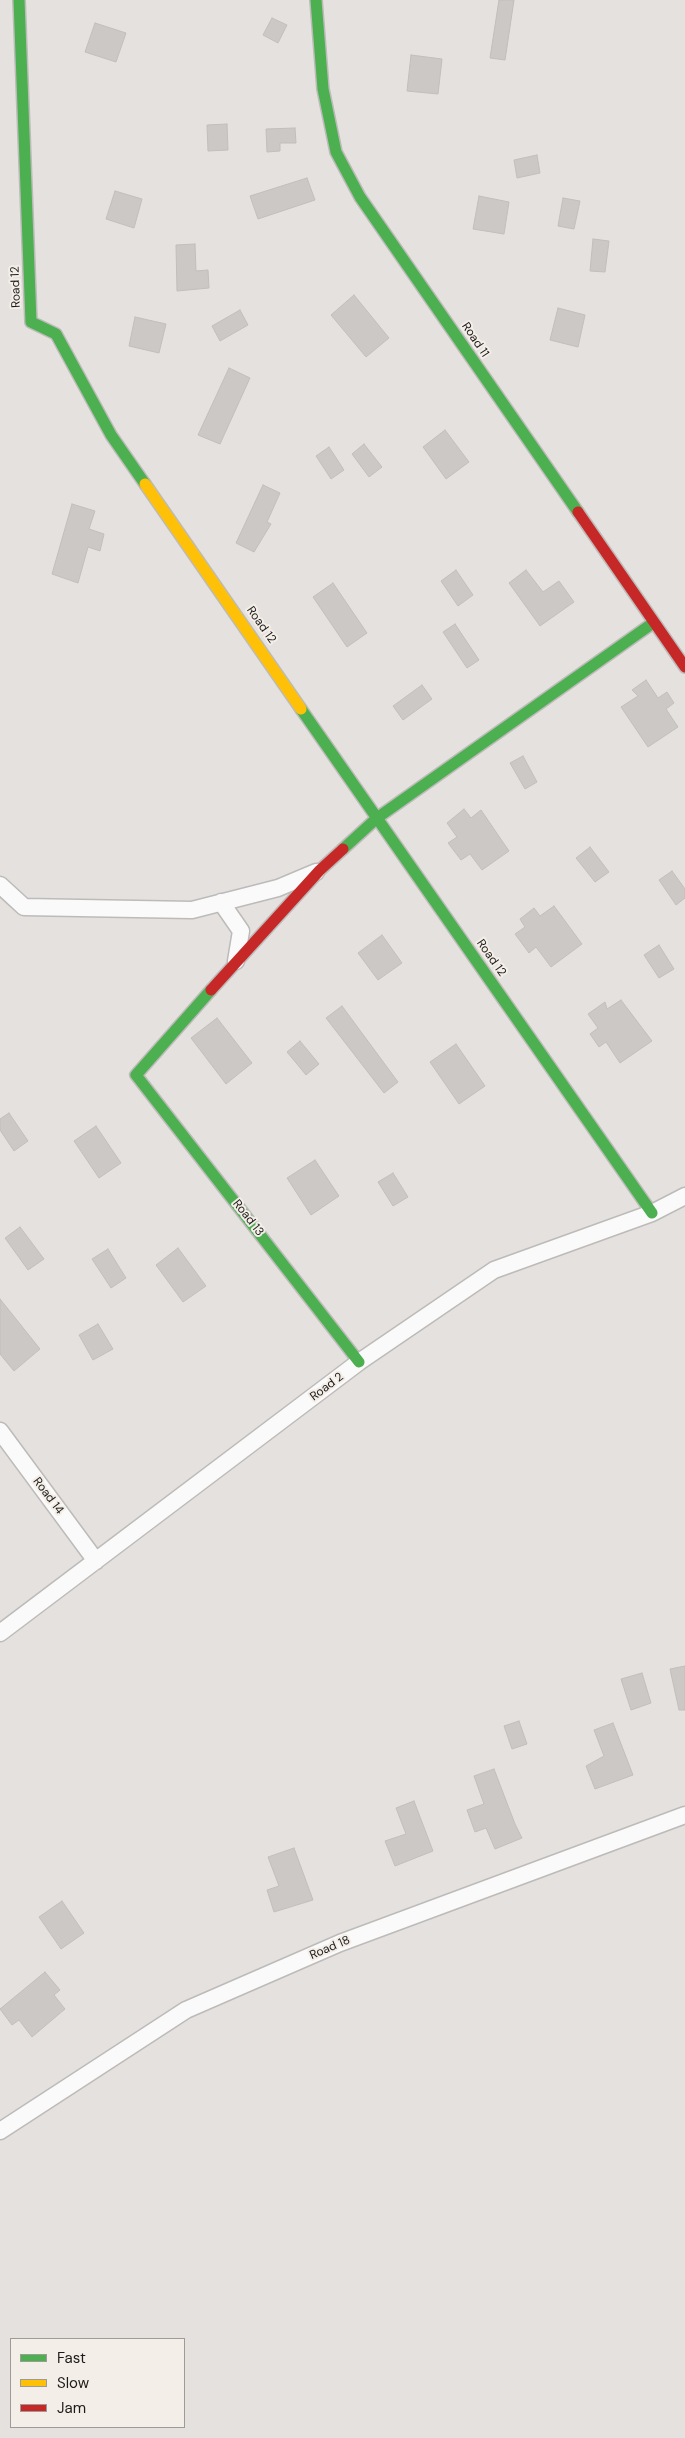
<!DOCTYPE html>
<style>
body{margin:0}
#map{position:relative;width:685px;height:2438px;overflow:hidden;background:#e4e1de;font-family:"DM Sans",sans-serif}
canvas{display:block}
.legend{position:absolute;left:10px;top:2338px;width:175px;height:90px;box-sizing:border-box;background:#f4eee8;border:1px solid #9e9a95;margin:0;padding:6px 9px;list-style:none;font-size:15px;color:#1d1b19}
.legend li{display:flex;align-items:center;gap:10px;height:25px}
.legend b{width:25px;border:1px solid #9e9a95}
</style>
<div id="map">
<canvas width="685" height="2438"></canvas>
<ul class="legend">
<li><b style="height:6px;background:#4caf50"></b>Fast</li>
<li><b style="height:6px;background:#ffc107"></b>Slow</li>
<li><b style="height:6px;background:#c62828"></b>Jam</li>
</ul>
</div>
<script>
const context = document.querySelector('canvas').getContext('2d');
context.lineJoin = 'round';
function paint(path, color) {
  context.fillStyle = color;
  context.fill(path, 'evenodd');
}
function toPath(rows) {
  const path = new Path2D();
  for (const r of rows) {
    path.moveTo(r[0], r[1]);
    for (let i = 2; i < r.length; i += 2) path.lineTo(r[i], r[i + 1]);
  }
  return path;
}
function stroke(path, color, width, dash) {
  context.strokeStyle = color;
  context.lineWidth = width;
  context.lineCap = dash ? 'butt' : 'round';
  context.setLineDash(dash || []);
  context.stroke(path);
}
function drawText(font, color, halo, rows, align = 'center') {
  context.font = font + ' "DM Sans",sans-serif';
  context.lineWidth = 4;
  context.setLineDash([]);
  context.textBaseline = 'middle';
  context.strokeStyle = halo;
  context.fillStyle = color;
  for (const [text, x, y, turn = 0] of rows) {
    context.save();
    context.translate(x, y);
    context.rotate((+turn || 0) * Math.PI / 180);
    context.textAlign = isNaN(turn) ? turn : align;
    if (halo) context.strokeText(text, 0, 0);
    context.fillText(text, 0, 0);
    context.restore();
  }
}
const building = toPath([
 [499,0,514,0,505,60,490,58,499,0],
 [272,18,287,25,278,43,263,35,272,18],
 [95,23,126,33,116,62,85,52,95,23],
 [411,55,442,59,438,94,407,91,411,55],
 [227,124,228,150,208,151,207,125,227,124],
 [295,128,296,143,280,143,280,151,267,152,266,129,295,128],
 [537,155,540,173,517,178,514,160,537,155],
 [307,178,315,200,258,219,250,196,307,178],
 [115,191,142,199,134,228,106,219,115,191],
 [479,196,509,202,504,234,473,229,479,196],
 [563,198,580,201,574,229,558,226,563,198],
 [593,239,609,241,605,272,590,271,593,239],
 [195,244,196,271,208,270,209,288,177,291,176,245,195,244],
 [354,295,389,338,366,357,331,315,354,295],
 [558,308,585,315,578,347,550,340,558,308],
 [240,310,248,325,220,341,212,326,240,310],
 [135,317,166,324,159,353,129,346,135,317],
 [229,368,250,378,220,444,198,435,229,368],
 [445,430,469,462,446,479,423,447,445,430],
 [364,444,382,467,369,477,352,454,364,444],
 [329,447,344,470,331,479,316,456,329,447],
 [263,485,280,493,267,522,271,524,254,552,236,543,263,485],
 [72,504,95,511,89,529,104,534,100,551,88,547,78,583,52,574,72,504],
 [456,570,473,595,458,606,441,581,456,570],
 [526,570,543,592,559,581,574,602,540,626,509,583,526,570],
 [333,583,367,633,347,647,313,597,333,583],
 [455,624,479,660,467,668,443,632,455,624],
 [646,680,658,698,667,692,674,703,666,709,678,727,648,747,621,707,638,696,632,690,646,680],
 [422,685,432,699,403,720,393,706,422,685],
 [523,756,537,782,525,789,510,763,523,756],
 [464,809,471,818,481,810,509,851,482,870,470,854,461,860,448,843,457,837,447,823,464,809],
 [590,847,609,872,595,882,576,858,590,847],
 [672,871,685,889,685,898,676,905,659,880,672,871],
 [554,906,582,944,551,967,536,947,529,953,515,934,525,927,520,919,534,908,540,916,554,906],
 [382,935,402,963,378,980,358,953,382,935],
 [659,945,674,969,659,978,644,955,659,945],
 [621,1000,652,1041,620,1063,606,1042,599,1047,590,1034,598,1028,588,1014,605,1002,607,1009,621,1000],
 [342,1006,398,1082,384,1093,326,1018,342,1006],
 [217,1018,252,1063,226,1084,191,1038,217,1018],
 [300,1041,319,1064,306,1075,287,1052,300,1041],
 [456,1044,485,1086,459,1104,430,1062,456,1044],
 [9,1113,28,1141,14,1151,0,1130,0,1119,9,1113],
 [96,1126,121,1163,99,1178,74,1141,96,1126],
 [315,1160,339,1196,311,1215,287,1178,315,1160],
 [393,1173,408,1197,393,1206,378,1182,393,1173],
 [20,1227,44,1259,28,1270,5,1238,20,1227],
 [178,1248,206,1286,183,1302,156,1265,178,1248],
 [108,1249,126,1278,111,1288,92,1259,108,1249],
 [0,1299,40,1349,14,1371,0,1354,0,1299],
 [98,1324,113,1349,93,1360,79,1335,98,1324],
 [685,1666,685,1710,679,1710,670,1669,685,1666],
 [642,1673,651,1703,631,1710,621,1679,642,1673],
 [519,1721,527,1744,512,1749,504,1726,519,1721],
 [613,1723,633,1775,595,1789,586,1766,604,1756,594,1730,613,1723],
 [494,1769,515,1824,522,1838,495,1849,486,1828,475,1832,467,1810,484,1804,474,1776,494,1769],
 [414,1801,433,1851,395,1866,385,1841,406,1834,396,1808,414,1801],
 [294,1848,313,1900,274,1912,267,1890,279,1886,268,1857,294,1848],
 [62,1901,84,1933,61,1949,39,1917,62,1901],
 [45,1972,60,1990,54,1995,65,2009,32,2037,19,2020,12,2025,0,2009,45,1972]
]);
paint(building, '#cbc8c6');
stroke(building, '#c1bebc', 1);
const street = toPath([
 [0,885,24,907,192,910,278,888,316,872],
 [221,902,241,931,236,961],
 [0,1431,96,1561],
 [0,1633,359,1362,494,1270,652,1213,685,1196],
 [0,2131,186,2010,340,1943,685,1815]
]);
const fast = toPath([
 [19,0,31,322,56,334,111,435,145,484],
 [316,0,323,89,336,152,360,197,578,512],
 [301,709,652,1213],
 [343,849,377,818,653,623],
 [211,990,136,1075,359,1362]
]);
const slow = toPath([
 [145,484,301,709]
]);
const jam = toPath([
 [578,512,685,667],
 [211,990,320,870,343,849]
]);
stroke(street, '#bdbbb9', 19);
stroke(fast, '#bdbbb9', 14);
stroke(slow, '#bdbbb9', 14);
stroke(jam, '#bdbbb9', 14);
stroke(street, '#fbfafa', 16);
stroke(fast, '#4caf50', 11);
stroke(slow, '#ffc107', 11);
stroke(jam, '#c62828', 11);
drawText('12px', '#1d1b19', '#f4eee8', [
 ["Road 12",16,287,-92],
 ["Road 11",475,340,56],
 ["Road 12",261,625,55],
 ["Road 12",491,958,55],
 ["Road 13",248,1218,52],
 ["Road 2",327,1387,-37],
 ["Road 14",48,1496,53],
 ["Road 18",330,1948,-23]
]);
</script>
